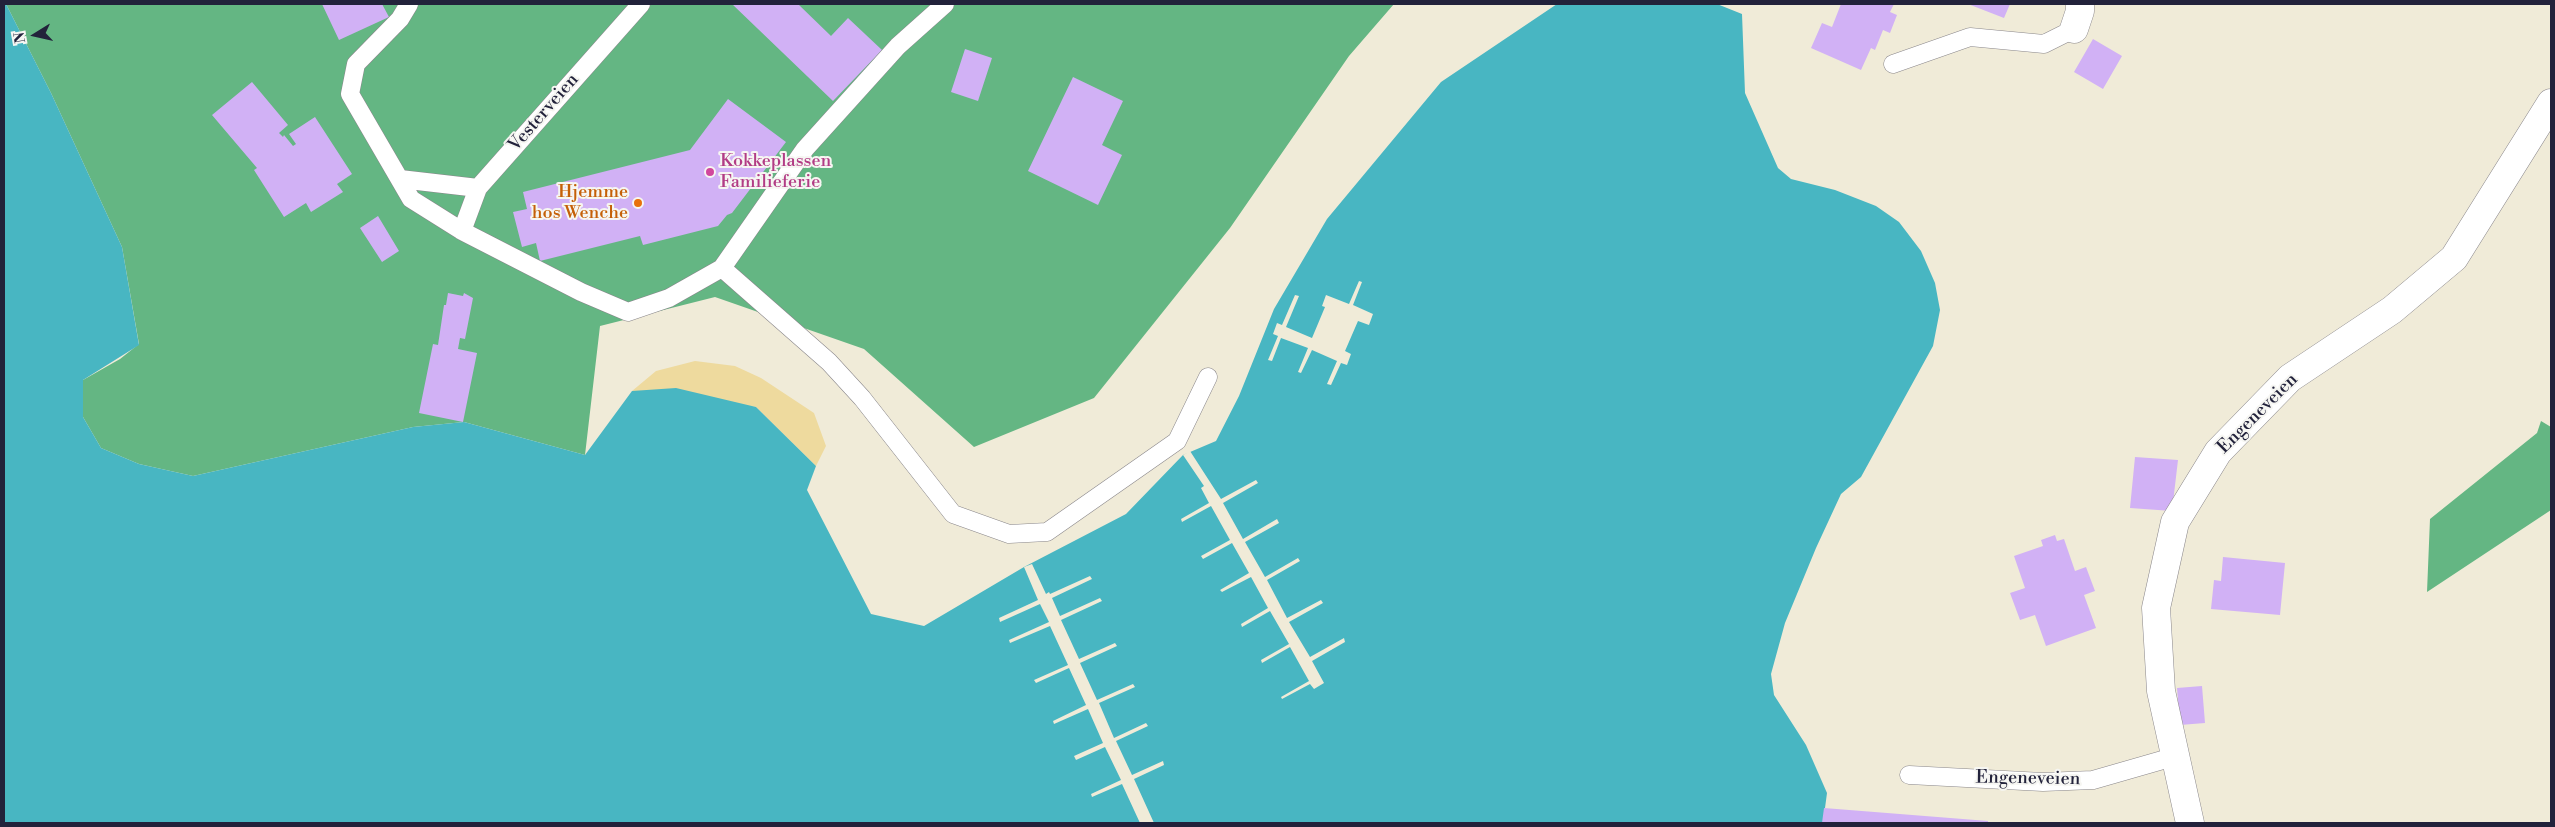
<!DOCTYPE html>
<style>
body{margin:0}
#map{position:relative;width:2555px;height:827px;overflow:hidden;background:#f0ebd8;font-family:"Libre Bodoni",serif}
canvas{display:block}
.frame{position:absolute;inset:0;border:5px solid #22223b;pointer-events:none}
.north{position:absolute;left:10px;top:10px;width:50px;height:50px;-webkit-text-stroke:4px #f6f6f2;paint-order:stroke;rotate:260deg;font-size:14px;font-weight:700;line-height:20px;text-align:center;color:#22223b}
.north::after{content:'';display:block;margin:auto;width:18px;height:22px;background:#22223b;clip-path:polygon(50% 0,100% 100%,50% 72%,0 100%)}
</style>
<div id="map">
<canvas width="2555" height="827"></canvas>
<div class="frame"></div>
<div class="north">N</div>
</div>
<script>
const context = document.querySelector('canvas').getContext('2d');
context.lineJoin = 'round';
function paint(path, color) {
  context.fillStyle = color;
  context.fill(path, 'evenodd');
}
function toPath(rows) {
  const path = new Path2D();
  for (const r of rows) {
    path.moveTo(r[0], r[1]);
    for (let i = 2; i < r.length; i += 2) path.lineTo(r[i], r[i + 1]);
  }
  return path;
}
function stroke(path, color, width, dash) {
  context.strokeStyle = color;
  context.lineWidth = width;
  context.lineCap = dash ? 'butt' : 'round';
  context.setLineDash(dash || []);
  context.stroke(path);
}
function drawText(font, color, halo, rows, align = 'center') {
  context.font = font + ' "Libre Bodoni",serif';
  context.lineWidth = 4;
  context.setLineDash([]);
  context.textBaseline = 'middle';
  context.strokeStyle = halo;
  context.fillStyle = color;
  for (const [text, x, y, turn = 0] of rows) {
    context.save();
    context.translate(x, y);
    context.rotate((+turn || 0) * Math.PI / 180);
    context.textAlign = isNaN(turn) ? turn : align;
    if (halo) context.strokeText(text, 0, 0);
    context.fillText(text, 0, 0);
    context.restore();
  }
}
paint(toPath([
 [6,4,1394,4,1349,56,1230,228,1094,398,974,447,864,349,715,297,600,326,585,455,464,422,413,427,193,476,139,464,101,448,83,417,83,380,120,359,139,344,122,247,51,93],
 [2541,421,2551,427,2551,510,2427,592,2430,519,2537,433]
]), '#64b683');
paint(toPath([
 [695,361,735,366,761,378,814,413,826,446,816,466,756,407,632,391,656,371]
]), '#eeda9e');
paint(toPath([
 [4,4,6,4,51,93,122,247,139,345,83,380,83,417,101,448,139,464,193,476,413,427,464,422,585,455,632,391,676,388,756,407,816,466,807,490,871,614,924,626,1024,567,1126,514,1183,455,1216,441,1239,396,1274,309,1327,219,1441,82,1557,4,1717,4,1742,14,1745,93,1778,168,1791,179,1835,190,1876,206,1899,222,1921,251,1935,283,1940,310,1933,346,1861,477,1841,494,1816,548,1785,623,1771,674,1774,695,1806,745,1827,793,1823,823,4,823]
]), '#48b6c2');
paint(toPath([
 [1359,281,1362,282,1353,305,1373,314,1369,325,1358,321,1345,351,1351,354,1347,365,1341,363,1331,385,1327,384,1337,361,1312,350,1301,373,1298,372,1308,348,1281,338,1272,361,1268,360,1278,336,1273,334,1277,323,1282,325,1295,295,1299,296,1286,327,1312,338,1325,307,1322,306,1326,295,1349,304],
 [1190,451,1221,499,1256,480,1258,483,1223,503,1243,539,1277,519,1279,523,1245,542,1265,577,1298,558,1300,561,1267,580,1287,618,1321,600,1323,603,1289,622,1310,657,1344,638,1345,642,1312,661,1324,683,1314,689,1310,684,1282,699,1281,697,1309,681,1290,647,1262,663,1261,660,1289,644,1270,611,1242,627,1241,624,1268,608,1251,577,1222,592,1220,590,1249,573,1232,543,1203,559,1201,556,1230,540,1211,506,1182,522,1181,519,1209,503,1201,488,1204,486,1183,455],
 [1032,564,1046,594,1049,592,1050,594,1090,576,1092,579,1052,598,1060,616,1100,598,1102,601,1061,620,1079,659,1115,643,1117,646,1080,663,1097,700,1133,684,1135,687,1099,703,1114,738,1146,723,1148,726,1116,741,1132,775,1163,761,1164,765,1134,779,1154,823,1140,823,1122,784,1092,797,1091,794,1121,780,1105,747,1076,760,1074,756,1103,743,1088,709,1054,724,1053,721,1086,705,1069,668,1036,683,1034,680,1068,665,1050,626,1010,643,1009,640,1049,622,1040,604,1000,622,999,618,1038,600,1024,567]
]), '#f0ebd8');
paint(toPath([
 [322,4,382,4,389,17,339,40],
 [732,4,798,4,831,36,848,18,882,50,833,101],
 [1841,4,1894,4,1890,12,1897,15,1890,33,1883,30,1875,50,1871,48,1861,70,1811,48,1822,23,1832,27],
 [1968,4,2010,4,2004,18],
 [2093,39,2122,56,2103,89,2074,72],
 [965,49,992,58,978,101,951,92],
 [1073,77,1123,101,1102,145,1122,155,1098,205,1028,171],
 [252,82,288,125,279,133,283,137,284,135,293,146,296,144,289,134,315,117,352,174,337,184,343,192,311,212,306,203,284,217,254,170,257,168,212,115],
 [728,99,786,142,732,213,727,215,718,226,643,245,640,236,540,261,536,243,522,247,513,212,527,209,523,192,690,150],
 [378,216,399,251,382,262,360,228],
 [448,293,463,296,464,293,473,298,465,339,460,338,458,349,477,353,463,422,419,413,433,344,438,345,444,305,446,305],
 [2135,457,2178,460,2172,511,2130,508],
 [2055,535,2057,541,2064,539,2075,571,2086,567,2095,591,2084,595,2096,628,2046,646,2035,615,2020,620,2010,593,2025,588,2014,556,2043,546,2041,540],
 [2223,557,2285,563,2280,615,2211,609,2214,580,2221,581],
 [2202,686,2205,723,2180,725,2177,688],
 [1824,808,1988,821,1988,823,1822,823]
]), '#d1b1f5');
const lane = toPath([
 [409,4,400,19,356,64,350,94,411,199,462,231,581,292,628,312,669,298,722,268,805,149,898,46,945,4],
 [1893,64,1970,37,2044,44,2074,29],
 [400,179,478,188],
 [462,231,478,188,641,4],
 [722,268,829,362,862,398,953,514,1009,534,1047,532,1177,441,1208,377],
 [1909,775,2043,782,2093,780,2173,757]
]);
const street = toPath([
 [2074,29,2080,11,2080,4],
 [2190,823,2161,691,2156,608,2175,522,2218,452,2290,378,2392,310,2454,258,2551,103]
]);
stroke(lane, '#89868a', 19);
stroke(street, '#89868a', 29);
stroke(lane, '#fff', 18);
stroke(street, '#fff', 28);
for (const [x, y, r, color] of [
 [710,172,5,"#d1479c"],
 [638,203,5,"#e8710a"]
]) {
  const dot = new Path2D();
  dot.arc(x, y, r, 0, 2 * Math.PI);
  context.fillStyle = color;
  context.fill(dot);
  stroke(dot, '#f6f6f2', 2);
}
drawText('18px', '#22223b', '#f6f6f2', [
 ["Vesterveien",544,113,-49],
 ["Engeneveien",2258,414,-45],
 ["Engeneveien",2028,779,1]
]);
drawText('18px', '#b23c85', '#f6f6f2', [
 ["Kokkeplassen",720,162],
 ["Familieferie",720,183]
], 'left');
drawText('18px', '#c56008', '#f6f6f2', [
 ["Hjemme",628,193],
 ["hos Wenche",628,214]
], 'right');
</script>
